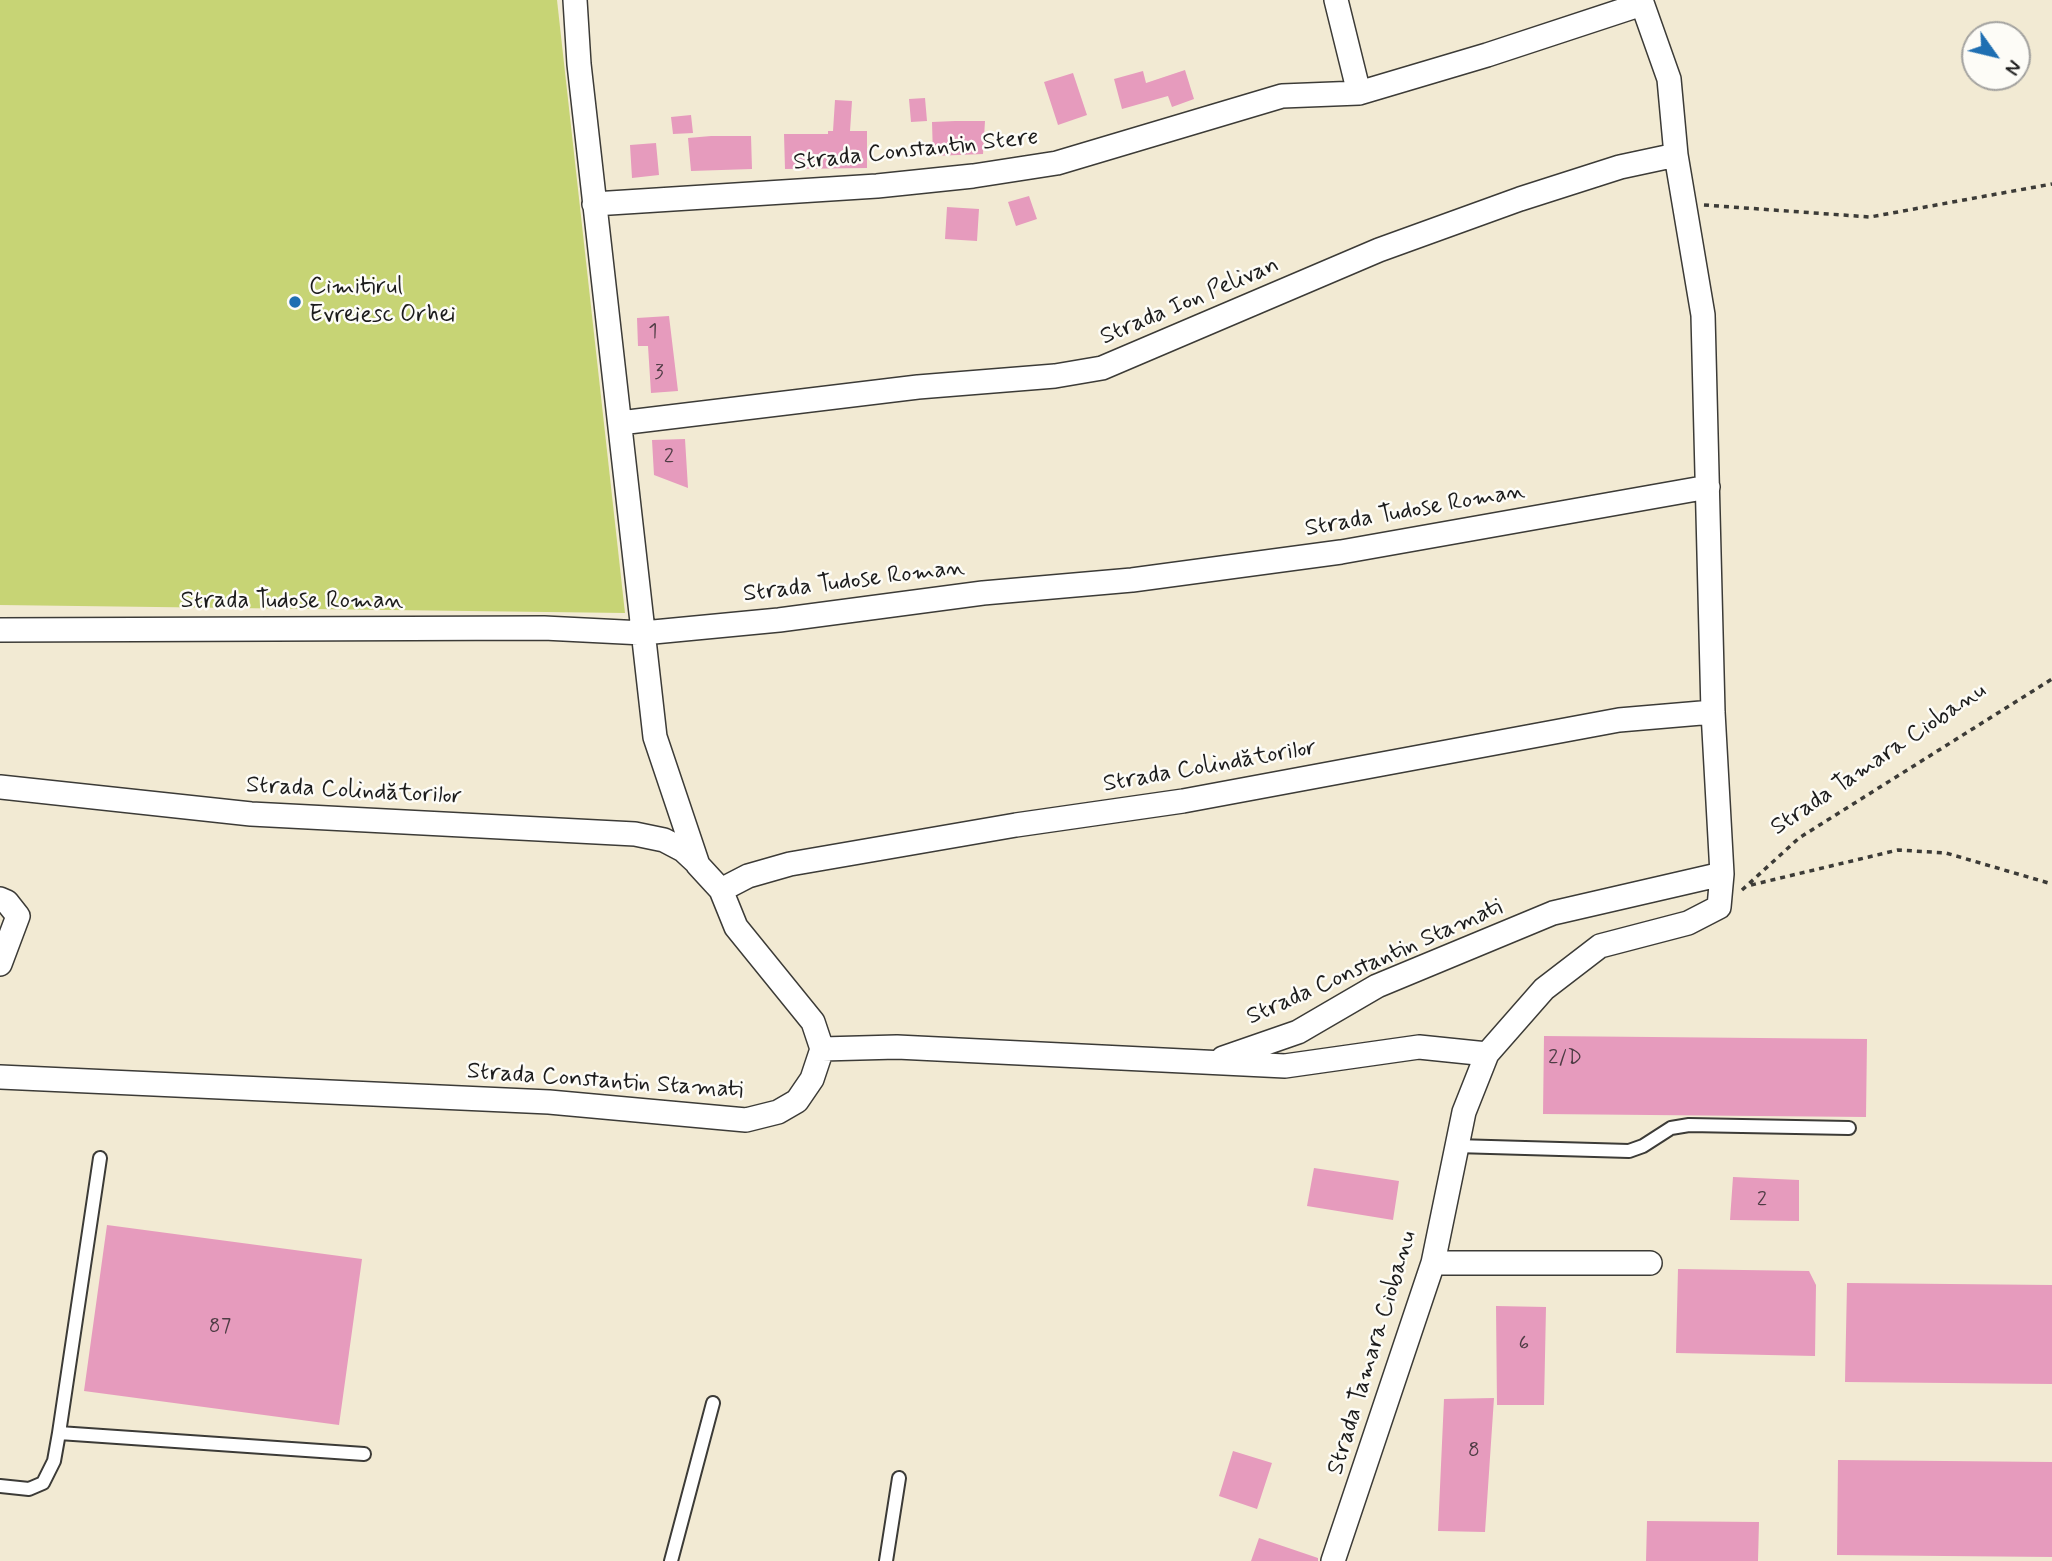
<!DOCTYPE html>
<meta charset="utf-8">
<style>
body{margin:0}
#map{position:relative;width:2052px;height:1561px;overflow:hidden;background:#f2ead3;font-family:Mynerve,sans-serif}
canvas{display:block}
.north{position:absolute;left:1961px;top:21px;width:70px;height:70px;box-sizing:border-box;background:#fdfcf7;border:2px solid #a3a29f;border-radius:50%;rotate:124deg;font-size:19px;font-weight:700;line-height:28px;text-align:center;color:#1c1c1c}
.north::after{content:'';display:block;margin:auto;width:24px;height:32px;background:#1f6fb2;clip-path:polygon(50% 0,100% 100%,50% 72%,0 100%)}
</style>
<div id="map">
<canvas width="2052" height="1561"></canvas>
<div class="north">N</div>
</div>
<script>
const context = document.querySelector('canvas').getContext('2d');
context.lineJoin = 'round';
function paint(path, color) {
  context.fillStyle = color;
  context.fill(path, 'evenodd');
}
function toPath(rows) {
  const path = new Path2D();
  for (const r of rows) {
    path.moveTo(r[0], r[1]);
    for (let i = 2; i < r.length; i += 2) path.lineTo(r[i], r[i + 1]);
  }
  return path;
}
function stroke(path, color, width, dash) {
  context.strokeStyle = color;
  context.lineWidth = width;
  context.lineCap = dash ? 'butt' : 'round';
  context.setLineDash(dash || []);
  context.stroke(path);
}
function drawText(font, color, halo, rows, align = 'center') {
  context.font = font + ' Mynerve,sans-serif';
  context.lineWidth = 5;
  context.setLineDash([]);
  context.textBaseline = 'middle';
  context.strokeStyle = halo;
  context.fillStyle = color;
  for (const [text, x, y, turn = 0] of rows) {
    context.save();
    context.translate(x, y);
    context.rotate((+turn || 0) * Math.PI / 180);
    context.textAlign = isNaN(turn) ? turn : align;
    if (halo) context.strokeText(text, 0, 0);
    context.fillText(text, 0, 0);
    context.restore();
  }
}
paint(toPath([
 [0,0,557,0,625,613,0,605]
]), '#c7d475');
paint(toPath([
 [1185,70,1194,99,1172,107,1168,96,1122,109,1114,79,1143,71,1146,83],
 [1073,73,1087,115,1058,125,1044,82],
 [925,98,927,121,911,122,909,99],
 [835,100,852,101,850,131,867,131,867,168,785,169,784,134,828,134,828,131,833,131],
 [691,115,693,133,673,134,671,117],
 [955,121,985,121,983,154,933,156,932,122],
 [711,136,751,136,752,169,691,171,688,138],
 [656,143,659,175,632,178,630,145],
 [1029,196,1037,219,1016,226,1008,202],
 [947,207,979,209,977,241,945,239],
 [669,316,678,391,651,393,648,346,638,346,637,318],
 [685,439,688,488,654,475,652,440],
 [1544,1036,1867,1039,1866,1117,1543,1114],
 [1314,1168,1399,1181,1393,1220,1307,1206],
 [1733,1177,1799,1180,1799,1221,1730,1220],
 [107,1225,362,1259,339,1425,84,1391],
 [1678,1269,1809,1271,1816,1285,1815,1356,1676,1353],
 [1847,1283,2052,1285,2052,1384,1845,1382],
 [1496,1306,1546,1307,1544,1405,1497,1405],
 [1494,1398,1485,1532,1438,1531,1444,1399],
 [1233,1451,1272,1463,1257,1509,1219,1496],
 [1838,1460,2052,1462,2052,1557,1837,1555],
 [1647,1521,1759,1522,1758,1561,1646,1561],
 [1259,1538,1318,1558,1318,1561,1251,1561]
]), '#e69bbd');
const service = toPath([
 [1456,1146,1629,1151,1643,1146,1671,1128,1689,1125,1849,1128],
 [59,1433,100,1158],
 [0,1486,29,1489,43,1483,54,1461,59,1433,364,1454],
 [671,1561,713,1403],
 [886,1561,899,1478]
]);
const minor = toPath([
 [575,0,579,64,655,737,698,865,721,890,736,927,813,1022,822,1049],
 [1336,0,1359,93],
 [594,204,877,186,973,176,1057,163,1282,96,1359,93,1487,55,1642,4],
 [620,423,918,387,1055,376,1102,368,1379,250,1520,199,1620,167,1676,155],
 [0,630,544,628,643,633,779,620,983,593,1132,580,1341,552,1708,487],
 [0,787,251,814,635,834,664,840,683,850,697,863],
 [721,890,748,876,790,864,1016,825,1183,801,1619,720,1713,712],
 [0,899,7,902,18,916,0,964],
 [1223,1058,1298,1032,1377,986,1553,913,1722,874],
 [0,1077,549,1102,746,1120,778,1112,797,1101,812,1079,822,1049,897,1047,1285,1066,1419,1047,1487,1054],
 [1433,1263,1650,1263],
 [1333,1561,1433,1263,1464,1112,1487,1054,1544,989,1600,946,1688,923,1719,907,1722,874,1713,712,1703,315,1676,155,1669,79,1641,0]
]);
stroke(service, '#3c3b37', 16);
stroke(minor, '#3c3b37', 26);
stroke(toPath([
 [1704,205,1870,217,2052,184],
 [1751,885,1898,850,1946,853,2052,884],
 [1742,890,1799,838,2052,679]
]), '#3c3b37', 3.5, [5, 5]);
stroke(service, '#fff', 12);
stroke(minor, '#fff', 23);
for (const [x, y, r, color] of [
 [295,302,7,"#1f6fb2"]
]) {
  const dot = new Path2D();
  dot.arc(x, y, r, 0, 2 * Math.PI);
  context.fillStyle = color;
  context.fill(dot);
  stroke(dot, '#fdfcf7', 2.5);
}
drawText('21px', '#4e3c44', null, [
 ["1",653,333],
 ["3",659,374],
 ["2",669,458],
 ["2/D",1565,1059],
 ["2",1762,1201],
 ["87",220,1328],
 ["6",1524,1345],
 ["8",1474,1452]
]);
drawText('24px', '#1c1c1c', '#fdfcf7', [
 ["Strada Constantin Stere",916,151,-6],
 ["Strada Ion Pelivan",1190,302,-23],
 ["Strada Tudose Roman",1415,511,-10],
 ["Strada Tudose Roman",854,582,-7],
 ["Strada Tudose Roman",292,602],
 ["Strada Tamara Ciobanu",1879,760,-34],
 ["Strada Colindătorilor",1210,767,-10],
 ["Strada Colindătorilor",354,792,3],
 ["Strada Constantin Stamati",1375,963,-24],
 ["Strada Constantin Stamati",605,1082,4],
 ["Strada Tamara Ciobanu",1373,1353,-73]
]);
drawText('24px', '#1c1c1c', '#fdfcf7', [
 ["Cimitirul",309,288],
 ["Evreiesc Orhei",309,316]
], 'left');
</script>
